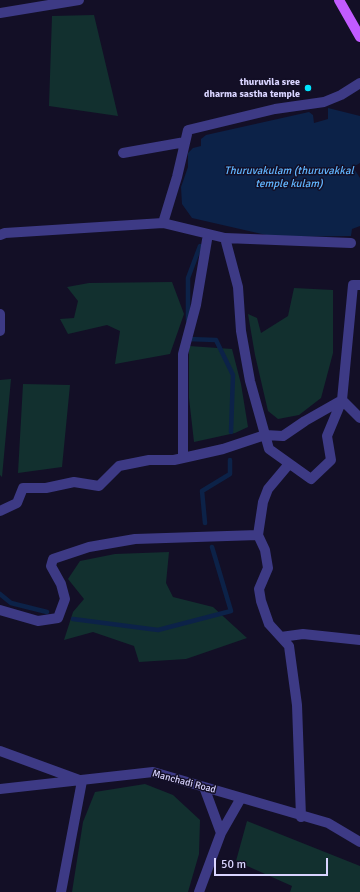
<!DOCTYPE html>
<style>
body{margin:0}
#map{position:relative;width:360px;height:892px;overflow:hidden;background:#130f26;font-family:Signika,sans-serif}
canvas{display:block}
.scale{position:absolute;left:214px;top:858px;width:114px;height:18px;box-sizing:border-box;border:2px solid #d9d4ff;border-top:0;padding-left:5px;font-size:12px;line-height:14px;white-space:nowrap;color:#d9d4ff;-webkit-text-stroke:3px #130f26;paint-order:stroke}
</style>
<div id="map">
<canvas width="360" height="892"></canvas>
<div class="scale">50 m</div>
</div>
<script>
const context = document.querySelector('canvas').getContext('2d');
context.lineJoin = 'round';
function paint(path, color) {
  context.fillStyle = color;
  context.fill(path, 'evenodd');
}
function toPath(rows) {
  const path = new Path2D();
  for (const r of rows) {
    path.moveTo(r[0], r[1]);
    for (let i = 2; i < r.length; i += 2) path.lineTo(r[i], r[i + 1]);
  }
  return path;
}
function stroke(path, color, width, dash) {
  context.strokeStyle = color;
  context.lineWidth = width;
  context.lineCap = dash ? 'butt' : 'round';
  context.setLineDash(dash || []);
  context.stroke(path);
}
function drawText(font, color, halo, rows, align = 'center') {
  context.font = font + ' Signika,sans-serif';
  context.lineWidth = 3;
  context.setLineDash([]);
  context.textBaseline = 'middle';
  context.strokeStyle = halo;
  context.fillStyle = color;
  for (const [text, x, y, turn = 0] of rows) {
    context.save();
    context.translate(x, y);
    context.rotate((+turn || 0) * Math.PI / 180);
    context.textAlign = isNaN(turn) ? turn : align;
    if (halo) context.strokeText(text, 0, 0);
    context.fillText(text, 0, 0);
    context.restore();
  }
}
paint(toPath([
 [94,15,118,116,49,106,52,16],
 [172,282,184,314,170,354,115,364,120,331,107,325,68,334,60,319,74,318,78,301,67,287,89,283],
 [294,288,333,290,333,353,321,398,299,415,278,419,268,411,255,355,248,314,257,318,261,333,288,316],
 [189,346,232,349,241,384,248,427,235,433,194,442,189,398],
 [11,379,2,477,0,475,0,380],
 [23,384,70,385,62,467,18,473],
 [169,552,166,583,173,597,213,607,247,638,186,659,139,662,134,646,93,632,64,640,73,612,84,599,68,579,80,561,115,554],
 [145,784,173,795,200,820,199,854,188,892,72,892,83,822,95,792],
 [247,821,360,866,360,892,290,892,292,886,236,861]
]), '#12302f');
paint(toPath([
 [328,108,360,116,360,163,353,167,360,178,360,226,352,229,351,236,275,237,192,218,182,204,181,187,188,167,188,153,193,148,201,146,201,139,206,135,309,112,313,115,314,123,328,119]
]), '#0c2248');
stroke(toPath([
 [188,320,188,278,200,246],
 [188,338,188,339,216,340,233,375,231,432],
 [205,523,202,491,230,474,230,460],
 [0,594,11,603,47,612],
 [73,619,158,630,231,611,212,547]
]), '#0c2248', 4.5);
stroke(toPath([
 [0,13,79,0],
 [123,153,185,142],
 [163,223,225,238,238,287,241,331,250,381,269,449,311,479,331,460,327,436,342,400],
 [0,235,5,233,163,223,177,177,188,130,275,109,324,102,341,95,360,83],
 [225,238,351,243],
 [360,285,353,285,342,400,360,418],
 [0,314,0,331],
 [183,458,183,354,196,305,208,234],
 [0,511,17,503,23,488,46,488,74,482,99,486,119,466,149,460,174,460,192,456,223,449,265,435,283,436,305,421,342,400],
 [258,535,263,502,268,489,289,464],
 [0,610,38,621,58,618,65,599,61,584,51,566,53,559,89,547,135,539,258,535,265,550,268,568,259,589,261,601,269,624,289,646,297,705,301,817],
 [281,637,303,634,360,640],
 [0,751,82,781,61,892],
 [0,789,153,772,328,823,360,842],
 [221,833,241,798],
 [199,892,221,833,204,787]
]), '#3d3a85', 10);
stroke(toPath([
 [339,0,360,37]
]), '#c25bff', 10);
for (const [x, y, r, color] of [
 [308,88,4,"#00e5ff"]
]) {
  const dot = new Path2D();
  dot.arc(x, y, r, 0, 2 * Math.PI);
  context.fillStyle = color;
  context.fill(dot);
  stroke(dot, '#130f26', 1.5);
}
drawText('bold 10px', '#d9d4ff', '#130f26', [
 ["thuruvila sree",300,82],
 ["dharma sastha temple",300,94]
], 'right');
drawText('10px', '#d9d4ff', '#130f26', [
 ["Manchadi Road",184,782,15]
]);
drawText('italic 11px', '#62b6ff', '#130f26', [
 ["Thuruvakulam (thuruvakkal",289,171],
 ["temple kulam)",289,184]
]);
</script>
